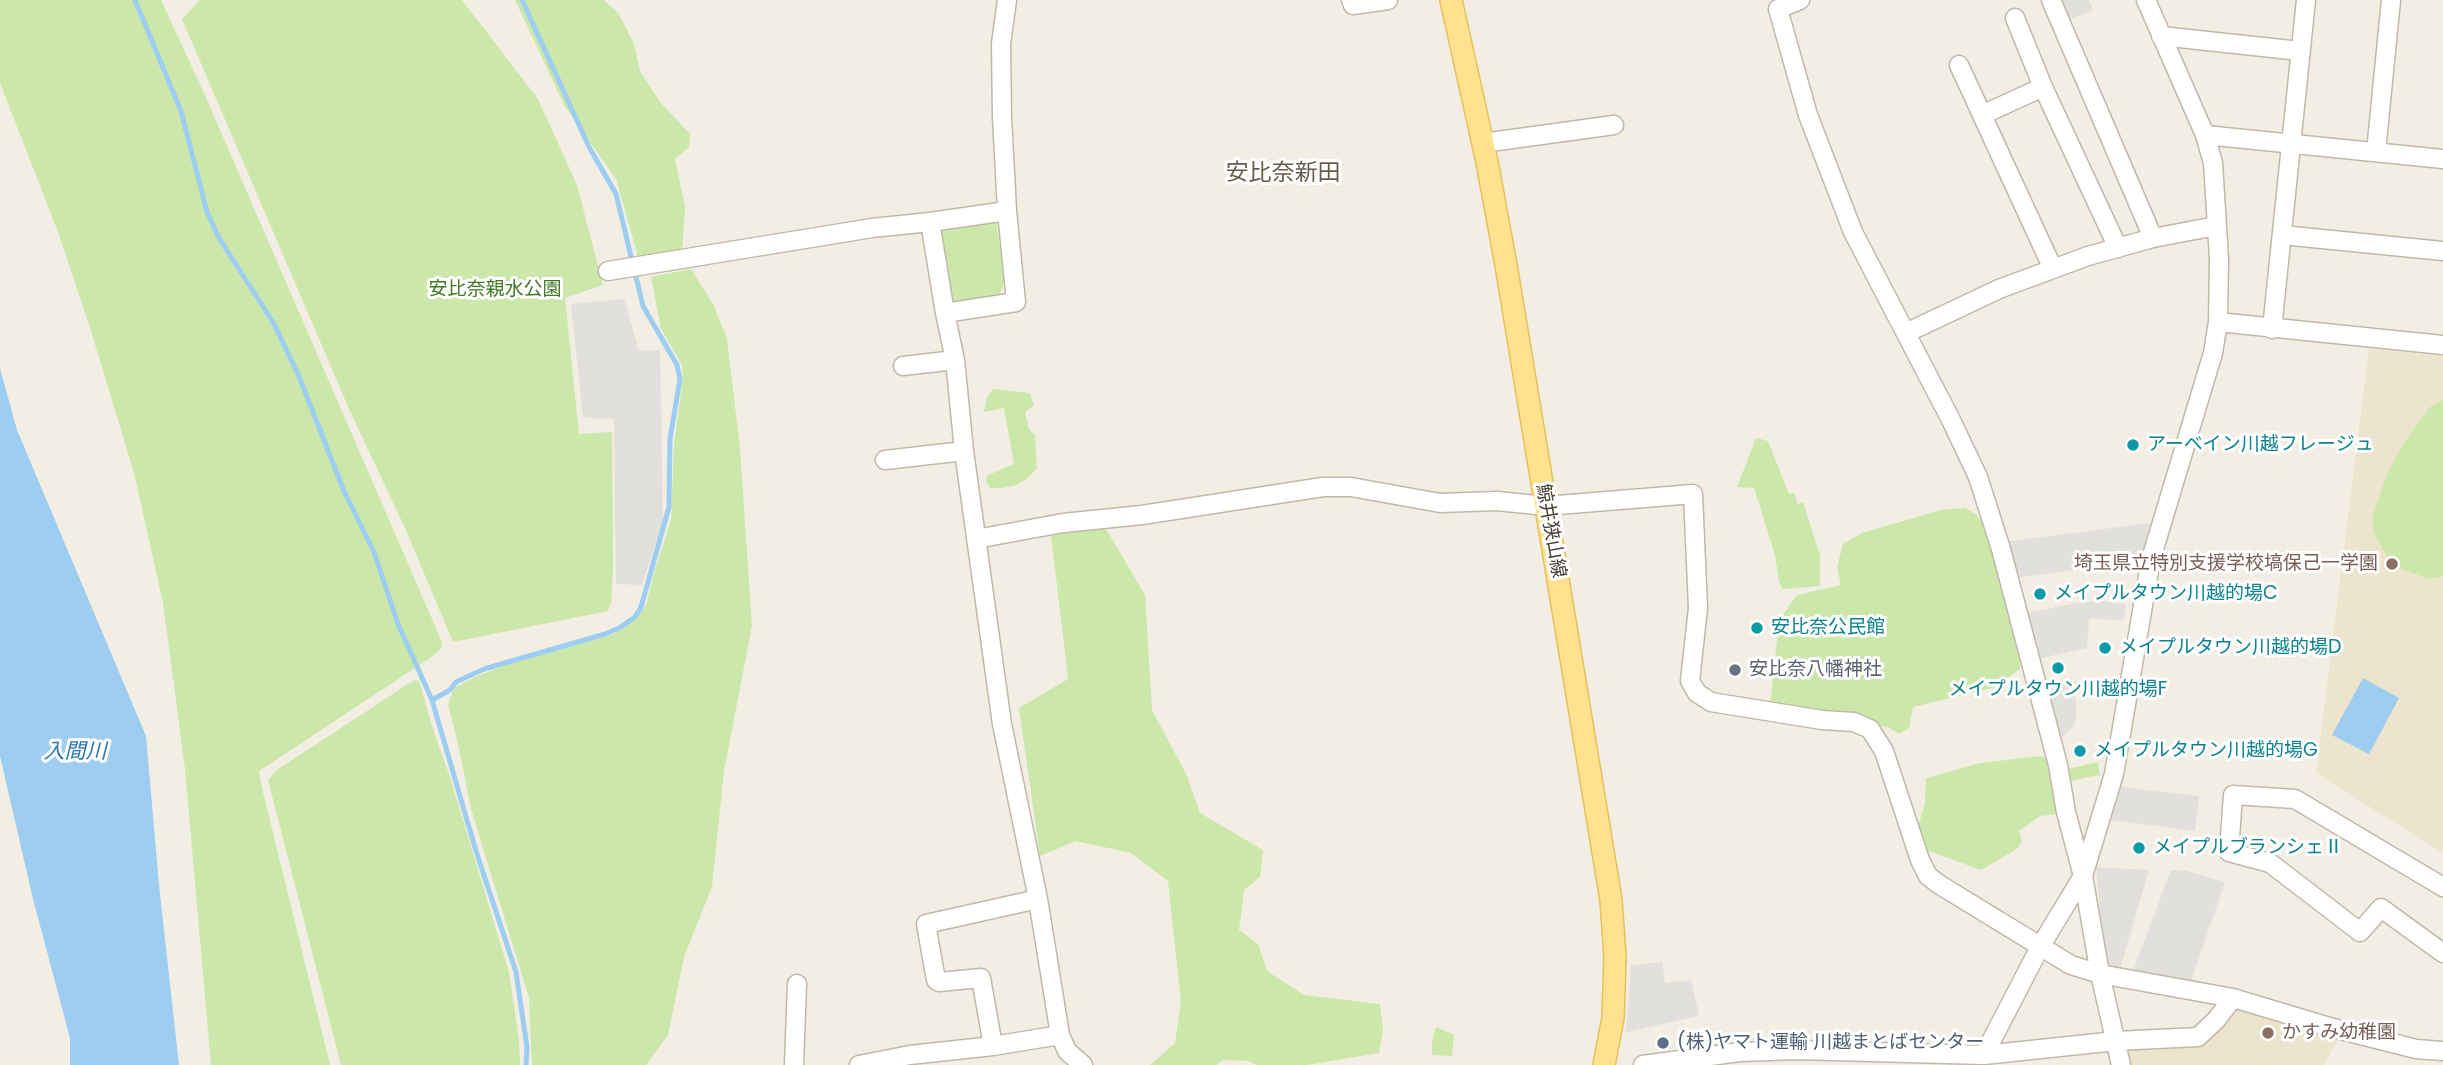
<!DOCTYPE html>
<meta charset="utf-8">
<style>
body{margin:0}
canvas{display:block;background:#f2eee3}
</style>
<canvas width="2443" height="1065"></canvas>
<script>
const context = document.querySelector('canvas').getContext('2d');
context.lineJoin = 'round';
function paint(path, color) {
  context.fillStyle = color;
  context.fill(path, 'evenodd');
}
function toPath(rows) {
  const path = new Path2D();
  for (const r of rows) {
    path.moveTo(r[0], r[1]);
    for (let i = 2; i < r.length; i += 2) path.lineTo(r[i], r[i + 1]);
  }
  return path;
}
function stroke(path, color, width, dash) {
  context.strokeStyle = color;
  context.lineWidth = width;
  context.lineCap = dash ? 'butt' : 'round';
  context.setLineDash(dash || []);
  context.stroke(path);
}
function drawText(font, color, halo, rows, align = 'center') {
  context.font = font + ' Poppins,"Noto Sans JP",sans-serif';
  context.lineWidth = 6;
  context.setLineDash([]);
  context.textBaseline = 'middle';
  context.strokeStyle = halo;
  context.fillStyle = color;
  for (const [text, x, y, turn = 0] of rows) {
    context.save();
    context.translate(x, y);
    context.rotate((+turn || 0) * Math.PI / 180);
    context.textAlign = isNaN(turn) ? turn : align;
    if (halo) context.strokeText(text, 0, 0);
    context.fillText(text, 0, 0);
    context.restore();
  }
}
paint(toPath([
 [2369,349,2443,356,2443,853,2316,773],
 [2234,1005,2339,1037,2324,1065,2128,1065,2124,1048,2199,1040]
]), '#ece4cc');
paint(toPath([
 [0,0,161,0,204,93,442,642,441,649,430,658,259,771,261,784,330,1065,211,1065,185,769,163,603,134,473,91,331,58,232,0,83],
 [200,0,462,0,538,99,577,185,603,285,565,298,579,434,612,432,613,568,611,603,608,611,453,642,405,528,350,411,182,19],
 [515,0,604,0,619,14,634,44,640,71,660,102,690,134,689,147,675,159,685,207,682,255,637,262,637,253,616,179,564,105],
 [996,219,1005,280,998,298,948,303,938,227],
 [691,269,713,304,727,338,740,449,752,626,724,771,712,887,684,957,668,1035,646,1065,532,1065,529,998,471,809,458,744,448,704,454,688,477,676,536,654,613,634,635,619,646,605,654,573,671,520,674,444,683,377,682,365,661,329,651,277],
 [993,389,1030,393,1034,405,1025,412,1029,429,1035,435,1037,468,1028,478,1017,485,1001,488,990,488,986,481,988,475,1014,464,1004,408,984,412,987,397],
 [2443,400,2443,576,2430,579,2404,570,2390,562,2374,533,2372,518,2388,472,2403,445,2430,407],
 [1756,438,1768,441,1789,494,1794,493,1798,505,1803,502,1820,555,1820,586,1783,589,1779,582,1775,555,1754,488,1737,487],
 [1965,508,1977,515,1988,532,2017,638,2020,669,1995,687,1913,707,1909,728,1899,734,1890,728,1770,706,1779,620,1797,595,1841,585,1837,567,1843,544,1862,533,1941,510],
 [1105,527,1145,595,1152,710,1187,776,1200,813,1263,850,1260,877,1244,890,1239,930,1258,944,1267,971,1304,995,1380,1004,1383,1029,1379,1053,1308,1065,1257,1065,1248,1061,1224,1060,1216,1065,1150,1065,1175,1043,1181,1002,1168,881,1131,853,1076,841,1040,856,1019,708,1068,679,1051,535],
 [414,680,419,681,435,735,450,777,509,972,519,1040,520,1065,341,1065,268,780,277,770],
 [2041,756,2049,761,2061,804,2057,814,2040,816,2019,831,2022,841,2018,848,1981,870,1921,848,1916,832,1925,804,1926,778,1980,763],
 [2098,762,2100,775,2070,781,2068,769],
 [1436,1027,1454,1035,1452,1056,1432,1055,1432,1041]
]), '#cbe8aa');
paint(toPath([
 [2056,0,2089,0,2093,10,2065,22],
 [624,299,639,351,660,350,663,521,642,585,616,584,614,419,583,418,571,304],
 [2150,523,2144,561,2014,578,2004,542],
 [2102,601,2126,604,2124,620,2089,619,2087,648,2037,659,2027,613,2076,603],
 [2078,681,2075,689,2076,716,2074,726,2063,736,2051,740,2039,688],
 [2115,786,2199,796,2195,831,2110,820],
 [2096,867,2149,870,2119,972,2105,969],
 [2171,870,2184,870,2225,882,2190,984,2132,974],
 [1662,962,1665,983,1691,980,1699,1016,1626,1032,1631,965]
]), '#e2e0dc');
paint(toPath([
 [0,368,17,430,146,736,159,885,179,1065,70,1065,70,1038,33,899,0,756],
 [2363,678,2399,698,2369,754,2332,735]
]), '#9dcdf1');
stroke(toPath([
 [135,0,181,111,207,212,219,238,273,322,298,374,344,491,374,552,398,624,432,700,476,851,516,972,527,1047,526,1065],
 [432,700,450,690,456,682,484,669,605,634,619,628,635,617,641,607,669,507,670,439,680,379,677,365,643,306,616,194,589,147,522,0]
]), '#9dcdf1', 5);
const minor = toPath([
 [1007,0,1001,44,1002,117,1007,211,1016,302,945,313,955,360,964,451,1002,724,1038,899,1060,1035,1067,1051,1083,1065],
 [1351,0,1353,5,1388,0],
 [1800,0,1778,9,1808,115,1853,232,1951,420,1978,477,2001,549,2058,765,2066,812,2083,876,2100,974,2121,1065],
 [2051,0,2153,238],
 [2015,18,2043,87],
 [2161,36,2300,51],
 [1959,65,1982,115],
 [2205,135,2443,159],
 [1483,143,1614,125],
 [2376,152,2391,0],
 [930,222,945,313],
 [2282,235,2443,251],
 [2053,269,1982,115,2043,87,2118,248],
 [608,271,872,228,930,222,1007,211],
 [2218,322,2443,345],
 [2272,329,2306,0],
 [1906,333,1999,289,2088,256,2153,238,2216,226],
 [903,366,955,360],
 [885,460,964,451],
 [976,539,1063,523,1142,515,1323,487,1351,487,1440,503,1497,501,1546,506,1693,494,1698,608,1690,681,1697,693,1711,702,1822,720,1854,722,1870,729,1884,751,1920,860,1928,876,1940,885,2071,965,2100,974,2233,998,2333,1028,2416,1049,2443,1051],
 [2443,887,2295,799,2233,795,2229,852,2270,863,2360,932,2381,908,2443,953],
 [993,1046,981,978,939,982,936,980,926,924,1038,899],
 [1984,1055,2116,1041,2198,1037,2216,1020,2233,998],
 [794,1065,797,984],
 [859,1065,910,1055,993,1046,1060,1035],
 [1643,1065,1740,1052,1796,1050,1984,1055,2040,947,2083,876,2114,774,2151,559,2213,353,2218,322,2219,259,2213,163,2205,135,2146,0]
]);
const major = toPath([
 [1451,0,1487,162,1506,265,1611,900,1615,957,1613,1018,1604,1065]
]);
stroke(minor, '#c0b9a8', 21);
stroke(major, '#e6c05d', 24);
stroke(minor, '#fff', 18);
stroke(major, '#ffe18f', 21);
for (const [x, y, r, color] of [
 [2133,445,7,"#0f9aa8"],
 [2392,564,7,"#8d6e63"],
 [2040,594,7,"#0f9aa8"],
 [1757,628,7,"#0f9aa8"],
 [2105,648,7,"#0f9aa8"],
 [2058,668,7,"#0f9aa8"],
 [1735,670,7,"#6b7280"],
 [2080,751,7,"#0f9aa8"],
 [2139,848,7,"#0f9aa8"],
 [2268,1033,7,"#8d6e63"],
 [1663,1043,7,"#5c6f8a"]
]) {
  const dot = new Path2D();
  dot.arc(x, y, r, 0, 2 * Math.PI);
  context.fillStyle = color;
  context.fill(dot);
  stroke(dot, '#fff', 2.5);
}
drawText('19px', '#427626', '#fff', [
 ["安比奈親水公園",495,290]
]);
drawText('19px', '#0d838f', '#fff', [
 ["アーベイン川越フレージュ",2147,445],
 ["メイプルタウン川越的場C",2054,594],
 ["安比奈公民館",1771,628],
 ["メイプルタウン川越的場D",2119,648],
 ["メイプルタウン川越的場F",2058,690,"center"],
 ["メイプルタウン川越的場G",2094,751],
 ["メイプルブランシェⅡ",2153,848]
], 'left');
drawText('19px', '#443e33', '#fff', [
 ["鯨井狭山線",1550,531,80]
]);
drawText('19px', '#785e54', '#fff', [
 ["埼玉県立特別支援学校塙保己一学園",2378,564],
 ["かすみ幼稚園",2282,1033,"left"]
], 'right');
drawText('19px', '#5b616d', '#fff', [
 ["安比奈八幡神社",1749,670]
], 'left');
drawText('19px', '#4e5e75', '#fff', [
 ["(株)ヤマト運輸 川越まとばセンター",1677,1043]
], 'left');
drawText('italic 21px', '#2b75b1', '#fff', [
 ["入間川",75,753]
]);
drawText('23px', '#675c4a', '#fff', [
 ["安比奈新田",1283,174]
]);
</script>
